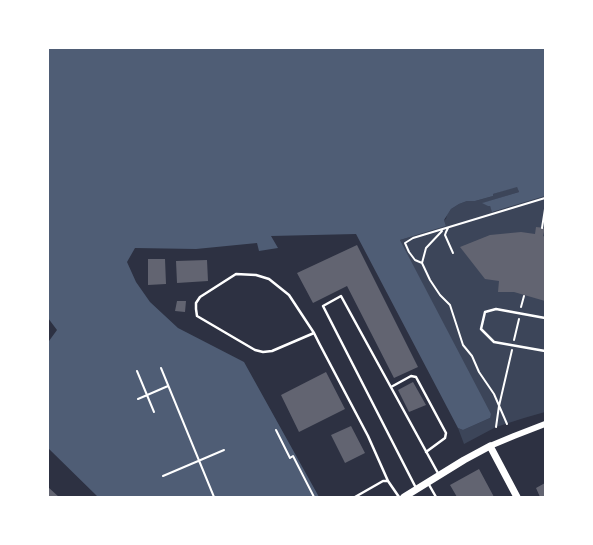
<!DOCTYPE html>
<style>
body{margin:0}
#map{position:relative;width:593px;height:545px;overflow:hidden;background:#2d3142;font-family:"Fira Sans Condensed",sans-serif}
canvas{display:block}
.frame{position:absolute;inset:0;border:49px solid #fff;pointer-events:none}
</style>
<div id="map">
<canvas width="593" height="545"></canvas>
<div class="frame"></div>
</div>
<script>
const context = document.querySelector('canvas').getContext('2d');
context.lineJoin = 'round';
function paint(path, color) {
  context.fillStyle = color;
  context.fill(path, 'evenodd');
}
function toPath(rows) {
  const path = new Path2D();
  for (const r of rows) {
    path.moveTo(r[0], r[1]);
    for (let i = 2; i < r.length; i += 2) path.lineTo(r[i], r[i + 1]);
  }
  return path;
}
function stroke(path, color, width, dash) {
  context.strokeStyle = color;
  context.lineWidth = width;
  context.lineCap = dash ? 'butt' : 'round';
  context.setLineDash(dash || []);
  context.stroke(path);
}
paint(toPath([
 [517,186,519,192,483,203,490,206,493,212,545,196,545,412,524,418,496,427,464,444,458,428,463,430,490,418,400,240,446,226,444,220,446,219,447,215,451,209,459,204,467,201,475,201,493,196,493,194]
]), '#3c4559');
paint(toPath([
 [48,48,545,48,545,196,492,212,490,206,488,206,482,203,519,192,517,187,493,194,493,196,475,201,467,201,459,204,451,209,444,220,446,226,400,240,491,414,490,418,463,430,458,428,356,234,271,236,278,248,259,251,257,243,196,249,135,248,127,262,136,282,150,302,178,328,244,362,319,497,98,497,48,448,48,341,49,341,57,330,48,318]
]), '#4f5d75');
paint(toPath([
 [536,227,545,228,543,236,545,237,545,301,514,292,498,292,499,281,485,279,460,247,490,235,521,232,535,234],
 [357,245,418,367,394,378,347,286,313,303,297,273],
 [148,259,165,259,166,284,148,285],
 [207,260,208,281,177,283,176,261],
 [177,301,186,301,185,312,175,311],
 [326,372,345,409,299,432,281,395],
 [413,382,426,405,409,412,398,390],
 [351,426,365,453,345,463,331,435],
 [479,469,494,497,457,497,450,485],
 [545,483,545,497,540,497,536,488],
 [48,487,59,497,48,497]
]), '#626471');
stroke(toPath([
 [448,228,446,232,445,235,453,253],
 [542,228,545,209],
 [422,263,426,248,442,231],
 [521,307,524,296],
 [514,340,519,319],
 [161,368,214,497],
 [137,371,154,412],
 [138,399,168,386],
 [507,424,494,394,479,372,472,356,463,345,450,305,440,295,430,280,422,263,415,260,409,252,405,243,413,238,545,198],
 [496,427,499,406,512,350],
 [276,430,290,458,293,456,314,497],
 [163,476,224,450]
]), '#fff', 2);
stroke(toPath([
 [545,318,496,309,485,312,481,329,494,342,545,351],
 [314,333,272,351,263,352,255,350,197,316,196,309,196,303,200,297,236,274,256,275,269,279,289,295,314,333,319,343,368,436,388,481],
 [391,387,411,376,416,377,446,433,445,438,426,452],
 [428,483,436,497],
 [416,488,323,306,341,296,439,475],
 [355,497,383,481,388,481,399,497]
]), '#fff', 2.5);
stroke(toPath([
 [490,446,514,436,545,424]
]), '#fff', 6);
stroke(toPath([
 [404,497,464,460,490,446,517,497]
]), '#fff', 7);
</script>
